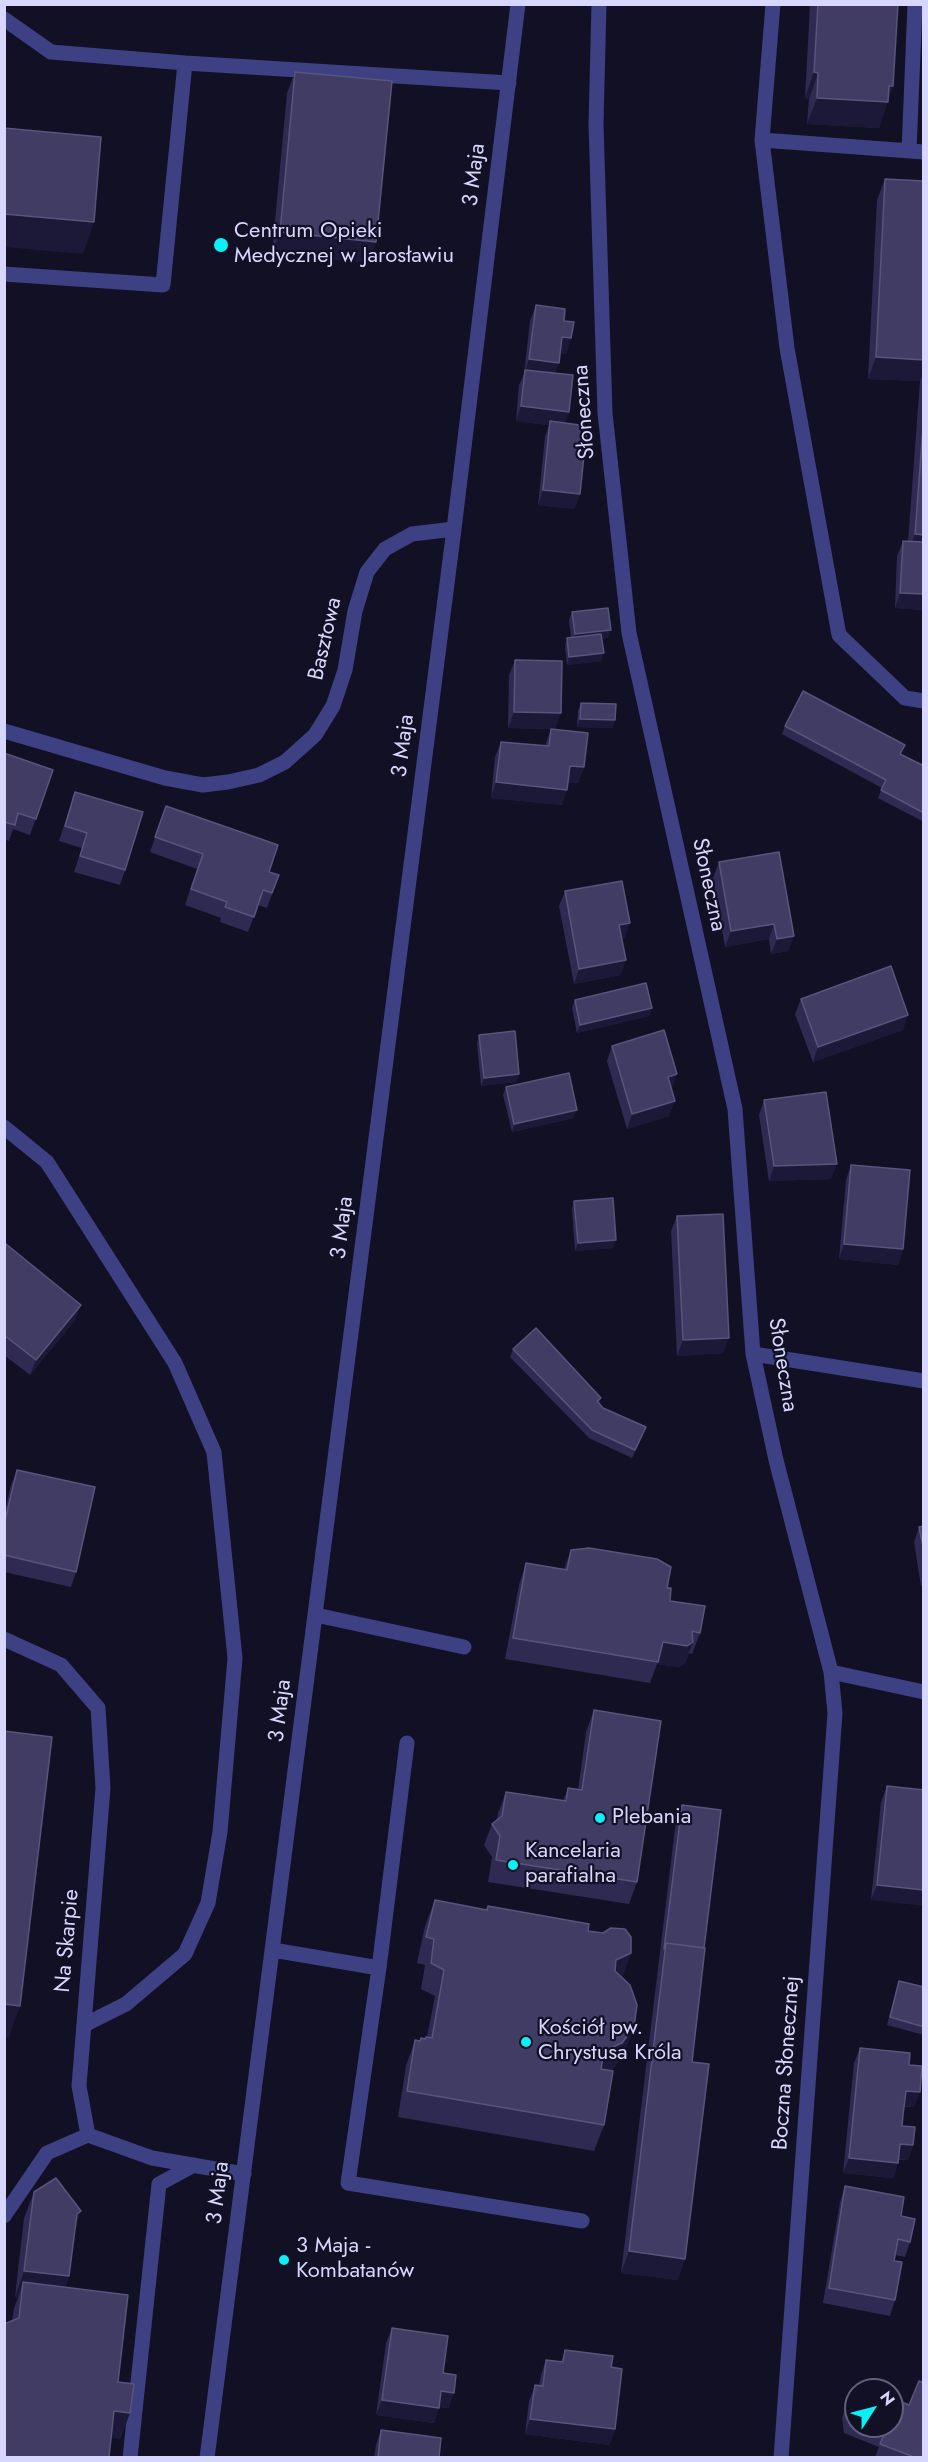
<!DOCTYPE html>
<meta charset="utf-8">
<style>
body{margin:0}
#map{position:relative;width:928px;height:2462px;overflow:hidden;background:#121025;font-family:Jost,sans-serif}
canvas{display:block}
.frame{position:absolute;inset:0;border:6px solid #d7d6fd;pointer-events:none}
.north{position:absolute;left:844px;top:2378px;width:60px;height:60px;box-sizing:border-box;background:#121025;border:2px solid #615f7b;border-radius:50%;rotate:54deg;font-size:16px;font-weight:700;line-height:24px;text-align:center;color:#d7d6fd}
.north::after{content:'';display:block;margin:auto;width:21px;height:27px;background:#0bf0f4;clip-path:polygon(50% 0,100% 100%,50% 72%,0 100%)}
</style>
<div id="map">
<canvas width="928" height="2462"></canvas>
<div class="frame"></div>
<div class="north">N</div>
</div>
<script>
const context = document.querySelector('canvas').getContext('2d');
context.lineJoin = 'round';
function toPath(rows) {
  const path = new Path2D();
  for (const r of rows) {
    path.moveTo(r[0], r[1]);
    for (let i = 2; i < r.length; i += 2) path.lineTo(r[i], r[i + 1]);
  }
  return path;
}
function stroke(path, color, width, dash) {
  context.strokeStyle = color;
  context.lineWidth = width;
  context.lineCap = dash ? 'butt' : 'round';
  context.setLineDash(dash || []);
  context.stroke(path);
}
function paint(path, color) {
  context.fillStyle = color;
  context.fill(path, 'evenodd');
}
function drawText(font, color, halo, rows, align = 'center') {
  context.font = font + ' Jost,sans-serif';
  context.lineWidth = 4.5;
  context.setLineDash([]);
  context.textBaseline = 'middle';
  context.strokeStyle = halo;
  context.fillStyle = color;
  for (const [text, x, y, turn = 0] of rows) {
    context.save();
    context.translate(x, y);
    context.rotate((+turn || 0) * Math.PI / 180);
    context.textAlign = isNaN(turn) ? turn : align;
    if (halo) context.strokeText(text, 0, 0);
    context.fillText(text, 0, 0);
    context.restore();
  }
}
stroke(toPath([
 [599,4,596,124,605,413,629,633,735,1109,753,1354,776,1460,831,1672,924,1692],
 [773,4,762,140,787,348,839,635,905,698,924,701],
 [4,19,51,52,185,63,509,83],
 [762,140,924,152],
 [909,151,915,4],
 [4,274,163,285,185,63],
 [4,731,165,778,203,785,228,782,259,775,285,762,315,735,333,706,345,670,355,611,367,572,385,549,412,534,454,529],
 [4,1127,47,1162,175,1363,214,1452,235,1658,220,1832,208,1903,185,1954,126,2004,84,2025],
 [753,1354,924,1381],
 [316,1615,464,1647],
 [4,1639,61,1665,98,1708,103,1788,79,2086,88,2135,152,2158,244,2174],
 [273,1950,379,1968,407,1743],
 [379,1968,348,2183,582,2221],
 [4,2216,47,2153,88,2135],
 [130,2458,159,2184,194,2165],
 [207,2458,454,529,518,4],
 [781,2458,835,1713,831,1672]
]), '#3d4082', 15);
paint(toPath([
 [810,4,898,4,888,100,879,128,807,124,809,99,805,98],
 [295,72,376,242,369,263,272,253,287,93],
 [885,179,924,181,924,610,895,608,897,556,903,541,908,541,920,381,868,379,877,200],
 [536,305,564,321,571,338,566,354,560,353,555,373,580,494,574,509,538,505,545,437,549,425,516,421,519,385,524,374,530,321],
 [572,612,608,638,602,638,601,661,567,665,565,646,567,638,571,638,569,620],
 [515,660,555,729,508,728,509,675],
 [581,703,613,728,577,727,578,711],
 [785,726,901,755,924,766,924,822,878,798,882,788,782,734],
 [551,729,584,767,578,783,568,782,562,805,491,798,495,757,501,742,545,746],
 [4,753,53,770,30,835,13,829,9,841,4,839],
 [75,792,125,870,120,885,74,872,82,848,59,841],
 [166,806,269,872,279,875,267,908,258,905,248,932,220,922,221,918,185,905,197,869,150,852],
 [719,862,794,936,788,951,771,954,769,939,725,947,713,878],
 [565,891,625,938,622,938,621,975,574,984,559,906],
 [801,999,903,1030,813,1062,795,1014],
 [575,1000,652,1008,649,1016,577,1033,572,1008],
 [479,1035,519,1074,516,1082,481,1086,477,1043],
 [612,1046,671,1090,669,1116,627,1129,607,1061],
 [506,1087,574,1118,512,1132,503,1095],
 [764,1100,831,1179,769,1181,759,1115],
 [851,1165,903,1249,898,1265,839,1259,846,1180],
 [574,1201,613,1248,575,1251,572,1209],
 [677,1216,723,1353,677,1356,671,1231],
 [4,1246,75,1320,30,1375,4,1355],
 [513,1349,601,1398,599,1403,603,1408,643,1435,632,1458,589,1438,510,1357],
 [17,1470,76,1572,71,1587,4,1572,4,1516,11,1485],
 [924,1526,924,1585,921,1586,914,1542,919,1527],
 [571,1550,667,1588,670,1601,700,1633,692,1654,689,1653,685,1663,679,1667,657,1664,650,1683,505,1659,519,1585,526,1563,564,1569],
 [594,1710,637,1882,629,1904,488,1882,492,1857,484,1845,492,1824,497,1820,498,1813,506,1792,563,1801,568,1788,578,1790,586,1732],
 [887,1786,924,1790,871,1900,881,1802],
 [682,1805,704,1948,692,2062,678,2280,621,2273,676,1820],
 [435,1900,486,1910,488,1906,588,1931,631,1953,622,1978,634,2027,624,2053,613,2069,609,2070,604,2125,594,2151,398,2117,406,2066,415,2040,420,2041,425,2039,427,2037,435,1996,421,1989,425,1965,417,1963,425,1926],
 [899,1981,924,1987,924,2035,887,2025],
 [860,2048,909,2065,914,2107,904,2107,902,2126,913,2145,908,2160,899,2160,893,2178,843,2173,854,2063],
 [845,2186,901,2216,910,2242,905,2257,895,2255,894,2261,895,2300,890,2316,823,2303,840,2202],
 [34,2192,75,2229,69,2276,65,2287,118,2382,130,2413,120,2439,12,2321,14,2308,18,2298,15,2297,24,2218],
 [392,2328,449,2408,439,2407,434,2423,376,2415,386,2343],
 [565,2350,611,2367,615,2429,609,2445,525,2434,529,2401,535,2385,539,2386,541,2375,546,2360,561,2362],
 [856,2392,856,2426,892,2426,924,2457,875,2457,879,2447,844,2433,842,2418,849,2396],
 [381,2430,439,2457,374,2457,376,2445]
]), '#2f2a52');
paint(toPath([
 [814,72,818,73,809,99,805,98],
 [889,86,893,86,879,128,807,124,817,98],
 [4,214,94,222,83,254,4,247],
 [280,232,376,242,369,263,272,253],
 [562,337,571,338,566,354,556,353],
 [876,357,924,360,924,371,920,381,868,379],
 [529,359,559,363,553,378,525,371],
 [521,406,569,412,563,427,550,421,549,425,516,421],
 [543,490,580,494,574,509,538,505],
 [915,534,924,535,924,557,907,555],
 [900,593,924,594,924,610,895,608],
 [611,630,608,638,572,642,575,634],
 [604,653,601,661,567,665,569,657],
 [514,712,561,713,555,729,508,728],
 [580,719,615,720,613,728,577,727],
 [570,766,584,767,578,783,564,781],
 [496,782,567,790,562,805,491,798],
 [630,923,625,938,614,940,619,925],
 [774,924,769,939,725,947,731,931],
 [794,936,788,951,771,954,777,939],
 [626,960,621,975,574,984,579,969],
 [652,1008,649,1016,577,1033,580,1025],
 [908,1015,903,1030,813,1062,818,1047],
 [519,1074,516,1082,481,1086,484,1078],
 [677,1074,672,1089,668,1077],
 [675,1101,669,1116,627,1129,632,1114],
 [577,1110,574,1118,512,1132,514,1124],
 [837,1164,831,1179,769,1181,774,1166],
 [616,1240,613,1248,575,1251,578,1243],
 [844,1244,903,1249,898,1265,839,1259],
 [81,1305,75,1320,30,1375,36,1360],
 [729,1338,723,1353,677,1356,683,1340],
 [663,1642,693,1642,685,1663,679,1667,657,1664],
 [877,1885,924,1890,924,1906,871,1900],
 [631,1953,622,1978,607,1986,616,1960],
 [4,2004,20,2006,9,2037,4,2037],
 [634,2027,624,2053,613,2069,594,2077,604,2051],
 [906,2091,920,2092,914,2107,900,2106],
 [900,2144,913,2145,908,2160,894,2159],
 [849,2158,898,2163,893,2178,843,2173],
 [81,2211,72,2237,77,2214],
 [629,2251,685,2259,678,2280,621,2273],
 [24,2271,69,2276,59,2302,23,2282,18,2298,15,2297],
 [441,2391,454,2393,449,2408,436,2406],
 [382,2400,439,2408,434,2423,376,2415],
 [114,2411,130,2413,120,2439,105,2437],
 [530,2419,615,2429,609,2445,525,2434]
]), '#1c1838');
const building = toPath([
 [818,4,898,4,893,86,889,86,888,102,817,98,818,73,814,72,818,4],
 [295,72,392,81,376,242,280,232,295,72],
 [4,128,101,137,94,222,4,214,4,128],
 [885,179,924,181,924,360,876,357,885,179],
 [536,305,565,309,564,321,574,322,571,338,562,337,559,363,529,359,536,305],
 [525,370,573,375,569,412,521,406,525,370],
 [924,414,924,535,915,534,924,414],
 [550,421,587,426,580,494,543,490,550,421],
 [903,541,924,542,924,594,900,593,903,541],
 [608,608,611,630,575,634,572,612,608,608],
 [601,634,604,653,569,657,567,638,601,634],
 [515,660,562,661,561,713,514,712,515,660],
 [803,691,905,745,900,754,924,766,924,813,881,790,886,780,785,726,803,691],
 [581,703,616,704,615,720,580,719,581,703],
 [551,729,588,733,584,767,570,766,567,790,496,782,501,742,549,746,551,729],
 [4,753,53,770,36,819,18,813,15,825,4,822,4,753],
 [75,792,143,812,125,870,80,856,87,833,65,826,75,792],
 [166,806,278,845,269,872,279,875,272,893,263,890,254,917,225,907,227,902,191,889,203,854,155,837,166,806],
 [779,852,794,936,777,939,774,924,731,931,719,862,779,852],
 [622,881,630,923,619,925,626,960,579,969,565,891,622,881],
 [891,966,908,1015,818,1047,801,999,891,966],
 [646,983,652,1008,580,1025,575,1000,646,983],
 [664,1030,677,1074,668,1077,675,1101,632,1114,612,1046,664,1030],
 [515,1031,519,1074,484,1078,479,1035,515,1031],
 [569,1073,577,1110,514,1124,506,1087,569,1073],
 [826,1092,837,1164,774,1166,764,1100,826,1092],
 [851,1165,910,1170,903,1249,844,1244,851,1165],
 [613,1198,616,1240,578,1243,574,1201,613,1198],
 [723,1214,729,1338,683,1340,677,1216,723,1214],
 [6,1244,81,1305,36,1360,4,1335,4,1246,6,1244],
 [536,1328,601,1398,597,1401,603,1408,646,1427,635,1450,592,1430,513,1349,536,1328],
 [17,1470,95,1487,76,1572,4,1555,4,1525,17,1470],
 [924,1526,924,1551,919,1527,924,1526],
 [589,1548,657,1559,671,1567,667,1588,671,1588,670,1601,705,1606,700,1633,692,1631,693,1642,687,1646,663,1642,658,1662,513,1638,526,1563,567,1570,571,1550,589,1548],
 [594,1710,661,1721,637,1882,496,1860,500,1836,492,1824,502,1816,506,1792,566,1801,568,1788,582,1790,594,1710],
 [4,1731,52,1737,20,2006,4,2004,4,1731],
 [887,1786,924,1790,924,1890,877,1885,887,1786],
 [682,1805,721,1810,704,1948,666,1943,664,1949,682,1805],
 [435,1900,487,1910,488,1906,589,1924,588,1931,603,1933,611,1928,625,1929,631,1937,631,1953,616,1960,615,1971,630,1985,637,2005,634,2027,622,2043,604,2051,601,2069,613,2071,604,2125,407,2091,415,2040,420,2041,421,2038,425,2039,426,2037,432,2038,444,1970,431,1963,434,1939,426,1937,435,1900],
 [666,1943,705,1948,692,2062,709,2064,685,2259,629,2251,666,1943],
 [899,1981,924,1987,924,2027,890,2017,899,1981],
 [860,2048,910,2053,909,2065,922,2066,920,2092,906,2091,903,2115,902,2126,915,2127,913,2145,900,2144,898,2163,849,2158,860,2048],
 [56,2178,81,2211,77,2214,69,2276,24,2271,34,2192,56,2178],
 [845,2186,904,2197,901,2216,915,2219,910,2242,898,2239,894,2261,902,2262,895,2300,829,2288,845,2186],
 [23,2282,128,2295,118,2382,134,2384,130,2413,114,2411,109,2457,4,2457,4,2324,19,2318,23,2282],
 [392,2328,448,2336,443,2373,456,2375,454,2393,441,2391,439,2408,382,2400,392,2328],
 [565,2350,613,2356,611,2367,622,2369,615,2429,530,2419,535,2385,543,2386,546,2360,563,2362,565,2350],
 [919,2381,924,2383,924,2457,914,2457,880,2444,885,2432,871,2426,892,2426,892,2398,909,2405,919,2381],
 [856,2392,856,2420,850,2417,847,2402,849,2396,856,2392],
 [381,2430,441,2438,439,2457,378,2457,381,2430]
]);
paint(building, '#413c64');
stroke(building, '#58547c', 1.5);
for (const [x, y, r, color] of [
 [221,245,8,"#0bf0f4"],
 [600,1818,6,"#0bf0f4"],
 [513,1865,6,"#0bf0f4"],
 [526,2042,6,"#0bf0f4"],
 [284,2260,6,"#0bf0f4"]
]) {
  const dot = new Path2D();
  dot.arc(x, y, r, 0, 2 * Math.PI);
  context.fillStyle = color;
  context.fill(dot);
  stroke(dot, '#121025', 2);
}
drawText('22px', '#d7d6fd', '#121025', [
 ["3 Maja",475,175,-83],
 ["Słoneczna",585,412,-94],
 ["Basztowa",326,639,-77],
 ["3 Maja",404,746,-83],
 ["Słoneczna",708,885,78],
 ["3 Maja",343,1228,-83],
 ["Słoneczna",782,1365,81],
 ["3 Maja",281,1711,-83],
 ["Na Skarpie",68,1941,-85],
 ["Boczna Słonecznej",787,2063,-86],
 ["3 Maja",219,2193,-83]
]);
drawText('22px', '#d7d6fd', '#121025', [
 ["Centrum Opieki",234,232],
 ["Medycznej w Jarosławiu",234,257],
 ["Plebania",612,1818],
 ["Kancelaria",525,1852],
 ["parafialna",525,1877],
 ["Kościół pw.",538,2029],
 ["Chrystusa Króla",538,2054],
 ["3 Maja -",296,2247],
 ["Kombatanów",296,2272]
], 'left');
</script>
